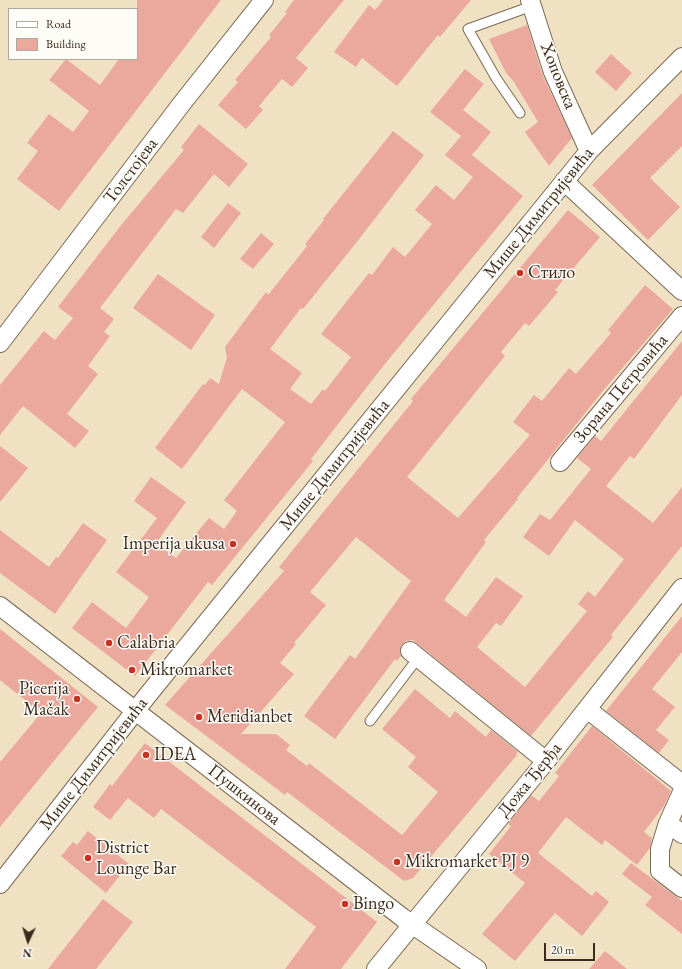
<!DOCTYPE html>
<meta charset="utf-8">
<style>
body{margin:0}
#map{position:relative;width:682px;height:969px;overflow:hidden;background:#f0e1c2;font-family:"EB Garamond",serif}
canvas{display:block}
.legend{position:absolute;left:8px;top:8px;width:130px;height:52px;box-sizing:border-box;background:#fdfcf7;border:1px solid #afa8a0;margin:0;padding:5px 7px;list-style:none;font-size:12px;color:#3b2a1e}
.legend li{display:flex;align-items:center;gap:8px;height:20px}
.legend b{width:20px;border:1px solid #afa8a0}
.north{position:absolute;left:8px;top:921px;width:40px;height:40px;-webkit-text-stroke:3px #fdfcf7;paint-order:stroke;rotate:184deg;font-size:11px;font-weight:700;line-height:16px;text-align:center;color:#3b2a1e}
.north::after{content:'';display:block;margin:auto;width:14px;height:18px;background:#3b2a1e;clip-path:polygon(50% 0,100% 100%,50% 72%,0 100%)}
.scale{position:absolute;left:544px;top:943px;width:51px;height:18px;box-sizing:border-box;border:2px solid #3b2a1e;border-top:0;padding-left:5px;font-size:12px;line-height:14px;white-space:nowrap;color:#3b2a1e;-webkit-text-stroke:3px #fdfcf7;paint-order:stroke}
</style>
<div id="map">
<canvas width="682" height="969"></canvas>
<ul class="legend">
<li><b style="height:5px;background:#fff"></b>Road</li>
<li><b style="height:11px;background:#eba99e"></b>Building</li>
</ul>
<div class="north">N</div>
<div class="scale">20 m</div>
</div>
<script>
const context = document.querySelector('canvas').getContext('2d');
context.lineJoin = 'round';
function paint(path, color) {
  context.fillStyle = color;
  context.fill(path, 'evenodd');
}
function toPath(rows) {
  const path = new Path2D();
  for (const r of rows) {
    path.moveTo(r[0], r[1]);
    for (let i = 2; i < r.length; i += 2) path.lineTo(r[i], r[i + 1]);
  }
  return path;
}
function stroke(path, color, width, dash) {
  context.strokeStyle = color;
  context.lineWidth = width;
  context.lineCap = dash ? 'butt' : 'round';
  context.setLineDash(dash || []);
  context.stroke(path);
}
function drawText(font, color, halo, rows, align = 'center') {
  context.font = font + ' "EB Garamond",serif';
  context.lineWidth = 3;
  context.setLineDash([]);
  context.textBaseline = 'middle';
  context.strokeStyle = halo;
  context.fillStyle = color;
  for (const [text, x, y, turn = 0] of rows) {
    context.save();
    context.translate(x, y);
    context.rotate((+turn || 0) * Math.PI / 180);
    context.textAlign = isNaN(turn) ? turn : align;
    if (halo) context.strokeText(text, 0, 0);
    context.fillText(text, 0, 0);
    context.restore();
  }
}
paint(toPath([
 [137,0,221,0,59,211,17,179,38,151,27,143,49,114,73,132,89,111,49,80,66,59,100,85,119,59,137,59],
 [294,0,344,0,296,58,308,68,292,87,282,79,259,106,263,110,246,129,218,105,238,82,235,80,271,37,269,35,287,13,285,12],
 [383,0,471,0,440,37,438,35,397,86,362,58,356,67,334,52,369,5,375,10],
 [527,25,543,76,572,138,549,166,525,132,538,122,514,82,506,73,489,39],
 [611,54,632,73,616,91,595,72],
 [465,69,484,84,463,110,491,132,472,155,523,196,380,370,311,459,313,461,212,585,208,582,135,676,72,628,92,602,126,628,149,597,116,572,157,518,134,501,151,477,186,502,156,543,176,558,209,518,224,529,237,511,224,500,285,422,242,389,182,469,155,448,203,384,205,385,210,378,219,384,227,357,225,347,266,292,268,295,307,246,305,244,324,220,323,219,393,131,424,155,356,243,303,309,301,308,270,349,302,373,290,389,311,404,323,389,325,391,351,357,321,334,369,273,372,275,393,247,405,257,432,224,415,210,436,185,454,200,473,177,445,155,461,136,430,112],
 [682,93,682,146,650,178,680,207,648,240,592,185],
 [199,124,248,164,229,187,214,174,183,213,176,209,100,308,114,319,104,332,110,336,88,366,98,374,67,414,89,431,75,448,23,406,0,435,0,385,44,331,55,340,73,318,58,307,122,224,184,150,181,147],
 [228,203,241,213,214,248,201,237],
 [568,210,600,237,555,290,558,292,529,326,525,323,501,352,505,356,407,477,458,518,530,435,513,422,534,395,542,401,569,368,576,374,611,333,608,330,645,285,673,309,602,392,517,498,518,499,484,540,486,542,444,600,466,617,496,577,523,596,501,626,496,623,477,647,525,687,587,611,578,604,588,591,595,597,624,559,575,520,549,556,523,537,540,514,550,520,591,469,577,458,595,436,601,441,682,341,682,395,634,459,630,456,606,486,653,523,682,487,682,546,611,635,613,637,531,736,413,640,406,641,402,645,400,650,401,656,397,661,395,659,335,739,304,716,350,655,355,659,411,581,356,537,310,592,326,605,294,643,296,644,280,663,294,674,241,734,276,734,290,745,286,750,307,766,309,763,402,835,438,792,408,767,416,757,382,729,415,689,450,718,455,711,486,737,491,730,518,752,516,754,517,755,413,878,404,881,287,792,285,795,165,705,284,571,279,567,413,401,411,399],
 [261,233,274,244,253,269,240,259],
 [158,274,215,315,191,350,133,308],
 [0,446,28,468,0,502],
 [83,523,107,540,55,614,0,573,0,530,49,567,56,557,58,558],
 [682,616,682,652,652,689,675,707,656,730,669,740,659,753,606,711],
 [0,629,98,707,0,827,0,762,41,713,0,680],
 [592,726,671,791,664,806,644,832,652,838,650,848,637,865,605,840,602,845,566,817,538,853,592,896,596,891,609,902,582,936,555,913,515,961,482,934,525,883,489,854,511,826,508,824,531,795,539,801,559,776,555,773],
 [145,743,377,922,341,969,285,969,316,927,161,809,154,818,128,798,110,820,93,807,110,784,112,786],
 [88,831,129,864,106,893,61,856,73,842,77,845],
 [631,863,682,901,682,934,645,905,652,897,622,874],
 [103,899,133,922,96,969,48,969],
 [605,951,627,969,589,969]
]), '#eba99e');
const service = toPath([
 [520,113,496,78,468,29,532,6],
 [370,721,418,658]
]);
const minor = toPath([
 [530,0,553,72,589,151],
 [564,181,682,291],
 [0,343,183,102,264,0],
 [560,462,682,316],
 [0,606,403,918,477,969],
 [410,651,546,761],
 [587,709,682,784],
 [682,792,668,823,660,849,660,871,682,888],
 [668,823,682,834],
 [0,884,147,696,589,151,682,57],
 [376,969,546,761,682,588]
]);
stroke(service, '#7a6a57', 11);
stroke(minor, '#7a6a57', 20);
stroke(service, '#fff', 9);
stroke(minor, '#fff', 18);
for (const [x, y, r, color] of [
 [520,273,4,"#c8321e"],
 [233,544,4,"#c8321e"],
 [109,643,4,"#c8321e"],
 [132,670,4,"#c8321e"],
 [77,699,4,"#c8321e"],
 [199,717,4,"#c8321e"],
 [146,755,4,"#c8321e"],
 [88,858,4,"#c8321e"],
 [397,862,4,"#c8321e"],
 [345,904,4,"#c8321e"]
]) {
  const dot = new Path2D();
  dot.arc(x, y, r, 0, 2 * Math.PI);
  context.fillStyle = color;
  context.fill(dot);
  stroke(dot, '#fdfcf7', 1.5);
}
drawText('18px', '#3b2a1e', '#fdfcf7', [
 ["Хоповска",558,76,68],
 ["Толстојева",131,171,-53],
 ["Мише Димитријевића",539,213,-51],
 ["Зорана Петровића",621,389,-50],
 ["Мише Димитријевића",335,465,-51],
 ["Мише Димитријевића",94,764,-52],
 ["Дожа Ђерђа",530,780,-51],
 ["Пушкинова",244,795,38]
]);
drawText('18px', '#3b2a1e', '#fdfcf7', [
 ["Стило",528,273],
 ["Imperija ukusa",225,544,"right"],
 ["Calabria",117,643],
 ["Mikromarket",140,670],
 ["Picerija",69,689,"right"],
 ["Mačak",69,710,"right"],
 ["Meridianbet",207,717],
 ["IDEA",154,755],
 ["District",96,848],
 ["Lounge Bar",96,869],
 ["Mikromarket PJ 9",405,862],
 ["Bingo",353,904]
], 'left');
</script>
